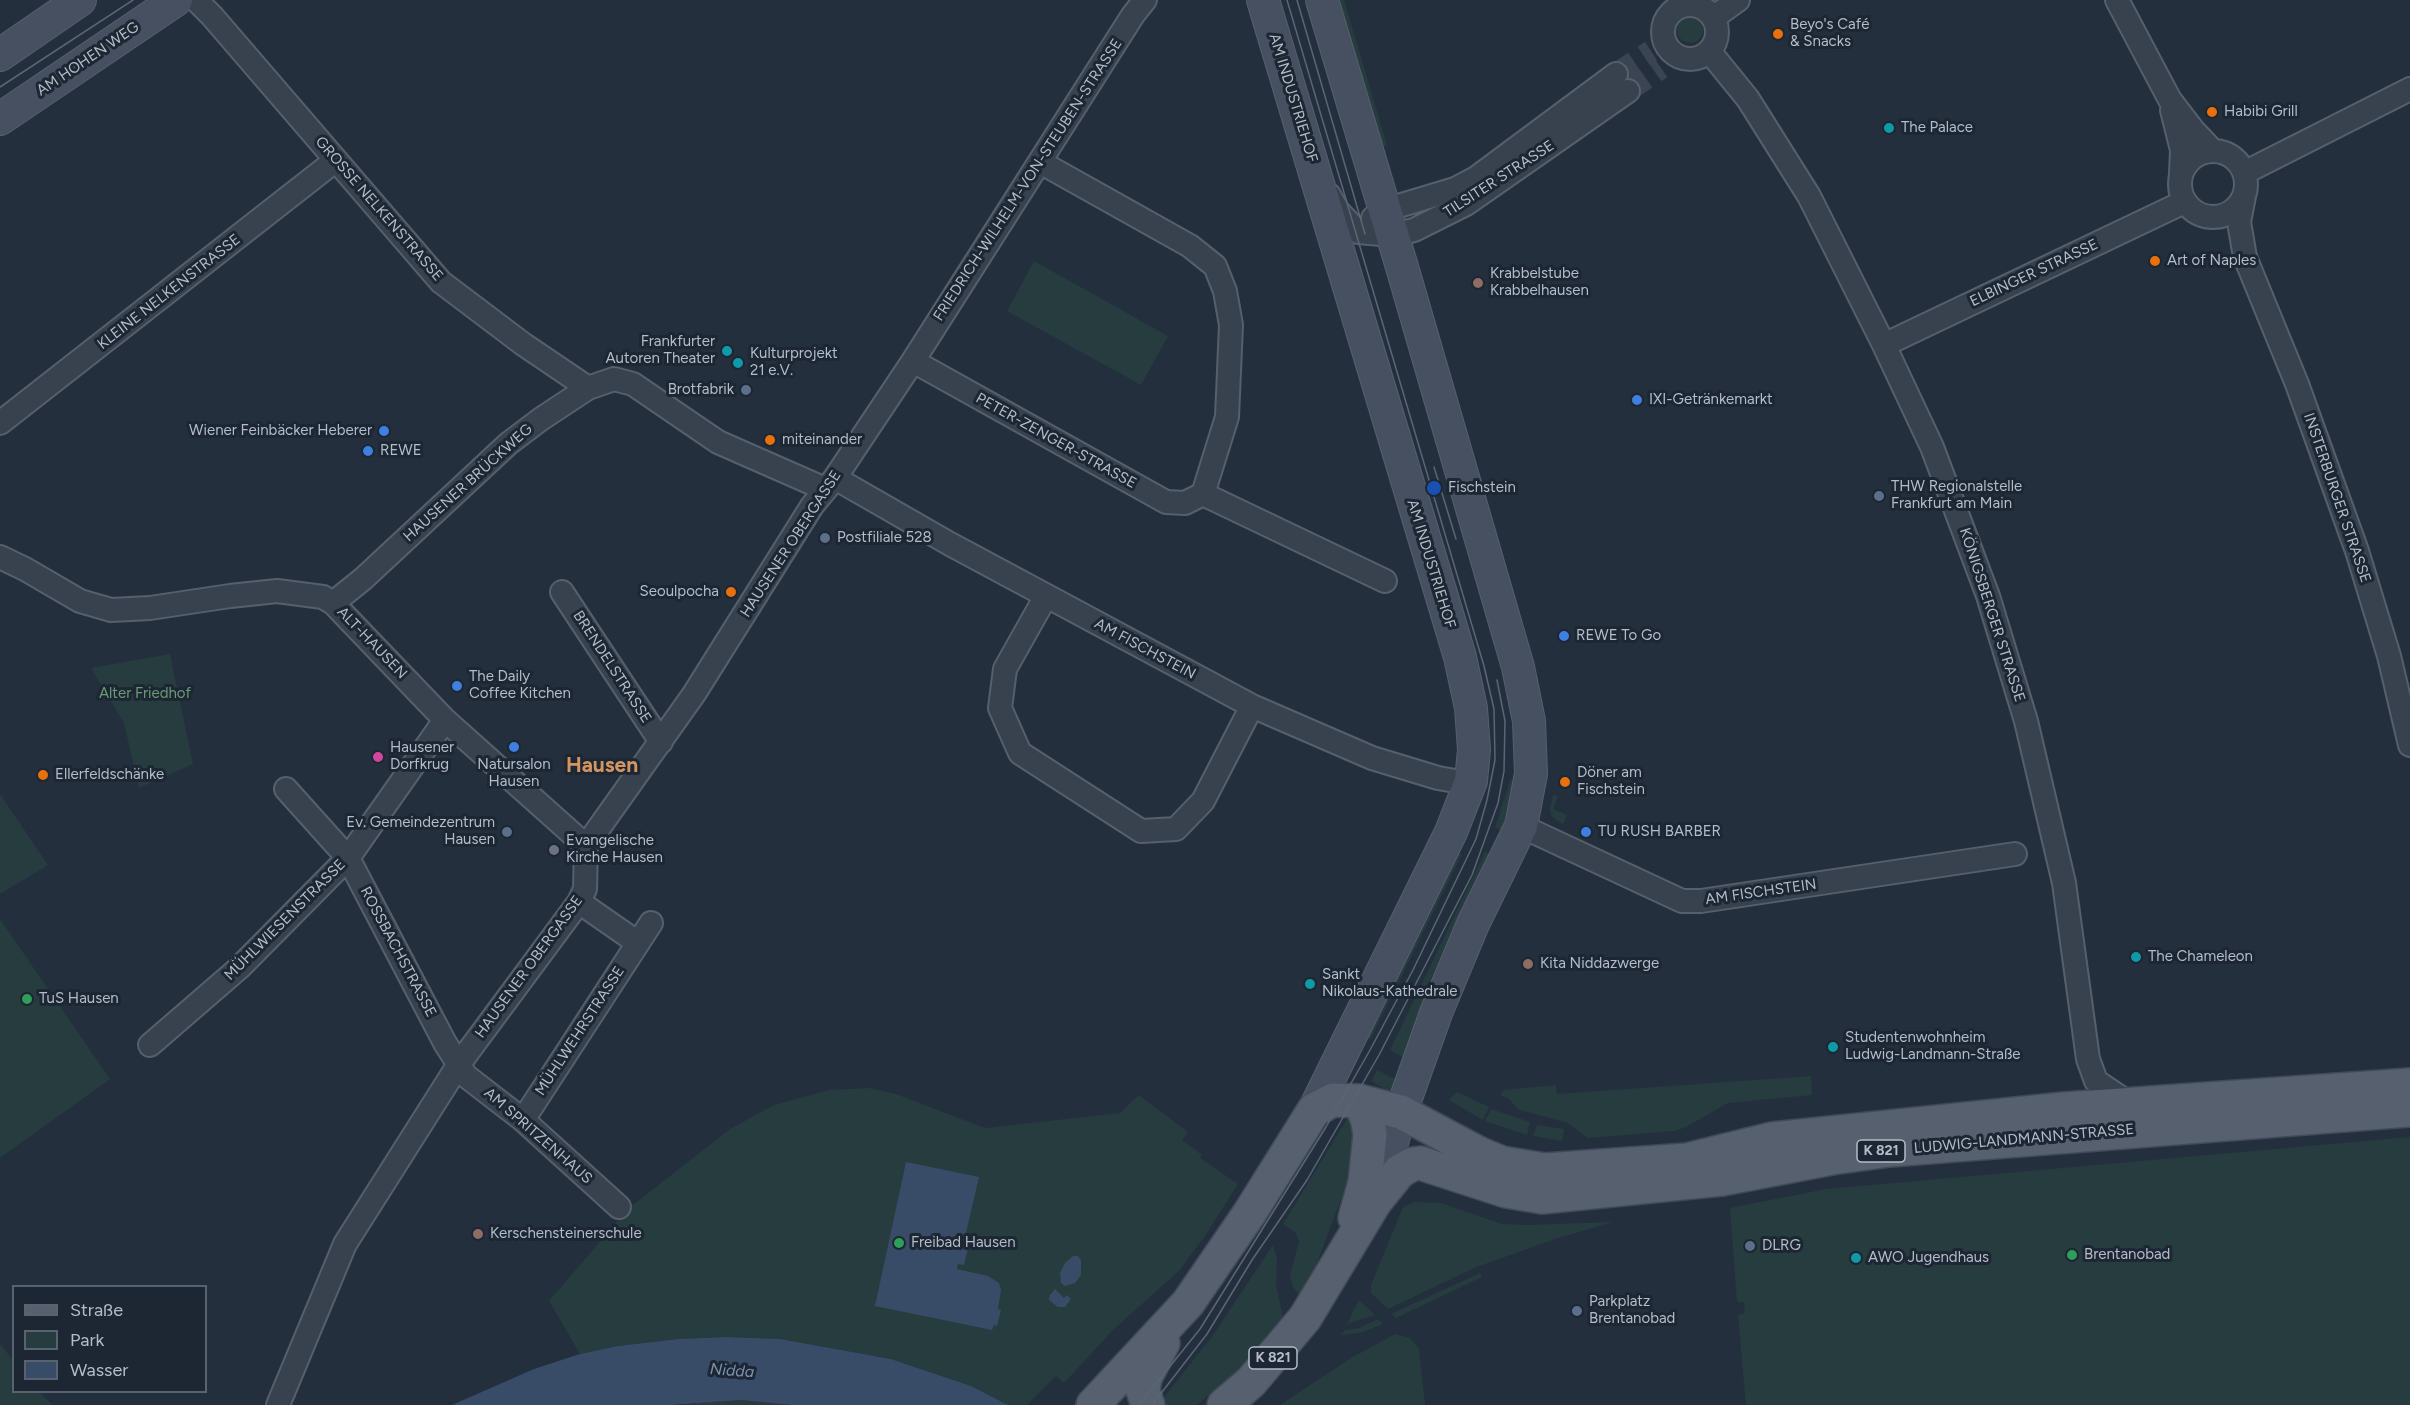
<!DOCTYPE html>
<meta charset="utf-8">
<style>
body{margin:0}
#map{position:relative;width:2410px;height:1405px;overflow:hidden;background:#242f3e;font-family:Figtree,sans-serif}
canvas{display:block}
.legend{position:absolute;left:12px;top:1285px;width:195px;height:108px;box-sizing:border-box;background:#1d2633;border:2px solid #59626f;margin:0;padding:8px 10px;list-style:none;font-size:18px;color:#b4bcc9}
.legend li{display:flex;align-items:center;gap:12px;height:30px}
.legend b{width:30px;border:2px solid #59626f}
</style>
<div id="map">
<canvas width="2410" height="1405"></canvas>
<ul class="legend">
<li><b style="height:8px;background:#56606e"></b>Straße</li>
<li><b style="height:16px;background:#263c3f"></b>Park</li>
<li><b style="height:16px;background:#394c67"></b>Wasser</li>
</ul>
</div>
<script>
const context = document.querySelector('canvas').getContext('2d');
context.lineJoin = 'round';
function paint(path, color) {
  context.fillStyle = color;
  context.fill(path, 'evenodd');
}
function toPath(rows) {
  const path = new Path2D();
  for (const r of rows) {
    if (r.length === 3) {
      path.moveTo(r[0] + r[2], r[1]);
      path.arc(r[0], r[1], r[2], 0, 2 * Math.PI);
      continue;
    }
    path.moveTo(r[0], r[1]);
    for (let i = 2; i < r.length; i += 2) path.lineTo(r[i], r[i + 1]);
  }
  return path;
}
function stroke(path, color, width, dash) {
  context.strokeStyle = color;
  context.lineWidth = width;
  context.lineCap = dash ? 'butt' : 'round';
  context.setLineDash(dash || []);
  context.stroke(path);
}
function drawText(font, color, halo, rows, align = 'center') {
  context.font = font + ' Figtree,sans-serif';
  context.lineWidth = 6;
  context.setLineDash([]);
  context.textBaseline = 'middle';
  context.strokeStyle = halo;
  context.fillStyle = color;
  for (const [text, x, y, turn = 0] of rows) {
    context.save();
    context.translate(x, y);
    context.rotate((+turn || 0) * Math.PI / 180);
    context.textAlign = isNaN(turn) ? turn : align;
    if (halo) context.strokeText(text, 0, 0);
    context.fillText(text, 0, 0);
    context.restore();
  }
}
paint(toPath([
 [1338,0,1344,0,1387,145,1382,146],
 [1690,30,13],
 [1034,261,1168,336,1141,385,1007,311],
 [170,654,193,764,139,788,124,723,91,668],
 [1510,780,1518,780,1504,831,1495,828],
 [0,794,48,865,0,894],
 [1553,794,1558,797,1553,809,1567,815,1563,824,1552,817,1550,811],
 [1455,852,1462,854,1370,1040,1363,1036],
 [1485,852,1494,856,1406,1059,1390,1050],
 [0,919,110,1079,0,1158],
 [1377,1070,1399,1081,1394,1095,1371,1081],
 [1811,1076,1812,1095,1728,1103,1686,1127,1675,1131,1588,1138,1566,1122,1519,1110,1508,1098,1500,1095,1504,1090,1556,1085,1557,1094],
 [870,1088,896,1094,985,1128,1120,1113,1139,1095,1188,1132,1182,1140,1202,1155,1200,1158,1238,1184,1205,1236,1179,1271,1113,1330,1064,1383,1056,1376,1027,1405,1008,1405,971,1386,891,1359,780,1339,727,1337,679,1339,618,1346,580,1354,549,1301,629,1208,730,1129,774,1105,829,1090],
 [1457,1092,1489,1107,1483,1120,1449,1100],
 [1491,1109,1530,1122,1527,1135,1485,1121],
 [1347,1119,1355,1125,1352,1170,1314,1271,1299,1295,1293,1287,1290,1275,1299,1241,1295,1232,1283,1224],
 [1537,1125,1564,1129,1562,1141,1533,1136],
 [2410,1137,2410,1405,1746,1405,1738,1315,1745,1313,1744,1302,1737,1302,1730,1208,1826,1189],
 [1414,1202,1441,1203,1502,1224,1527,1225,1613,1222,1555,1239,1474,1268,1388,1309,1371,1293,1371,1285,1403,1207],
 [1273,1245,1277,1258,1276,1284,1283,1317,1275,1329,1251,1359,1197,1405,1158,1405,1213,1335],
 [1480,1273,1482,1277,1396,1318,1391,1314],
 [1359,1300,1375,1315,1347,1324],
 [1378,1319,1383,1324,1360,1333,1341,1335,1345,1330,1359,1328],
 [1395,1334,1410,1338,1419,1349,1425,1405,1280,1405,1351,1358],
 [0,1344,13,1360,14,1392,40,1392,52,1405,0,1405],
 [741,1400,792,1405,682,1405,717,1401]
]), '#263c3f');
paint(toPath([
 [906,1162,979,1177,965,1237,970,1239,964,1265,958,1264,957,1269,988,1276,999,1283,1001,1290,998,1309,1001,1310,997,1326,994,1325,992,1330,875,1306],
 [1073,1256,1078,1256,1081,1260,1081,1275,1075,1283,1065,1286,1061,1283,1060,1273,1065,1263],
 [1055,1289,1064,1298,1067,1295,1071,1299,1065,1307,1058,1307,1049,1300,1050,1295],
 [727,1337,780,1339,891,1359,971,1386,1008,1405,792,1405,741,1400,671,1405,452,1405,534,1369,580,1354,618,1346,679,1339]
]), '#394c67');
stroke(toPath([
 [1616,74,1651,51],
 [1628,91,1661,68]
]), '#3a4453', 22, [22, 11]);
const street = toPath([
 [196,0,212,16,441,282,523,344,588,388],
 [2117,0,2170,100,2193,130,2213,151],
 [1690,32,27],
 [1713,18,1738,0],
 [1709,51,1748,99,1809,196,1884,345,1932,447,1988,596,2026,721,2064,883,2088,1059,2096,1081,2130,1104],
 [2172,110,2182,150,2181,173],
 [2213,184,33],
 [1040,162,1190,246,1215,266,1225,291,1231,325,1227,417,1203,494],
 [2244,173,2410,89],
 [1329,195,1338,211,1358,232,1393,235,1414,230,1466,204,1628,91],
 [2244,196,2239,222,2245,257,2297,384,2357,551,2389,656,2410,745],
 [1373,218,1385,210,1455,189,1476,178,1616,74],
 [1884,345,2184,202],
 [913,361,1166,502,1185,503,1203,494,1385,581],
 [0,423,336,160],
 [835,478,950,544,1252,706,1372,758,1438,778,1461,782,1471,781],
 [0,557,25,569,80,601,111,610,150,608,230,596,277,591,323,597,333,603,445,720,586,846],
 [562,592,661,742],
 [1046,596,1005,669,1000,708,1020,753,1141,831,1176,829,1203,801,1252,706],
 [333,603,363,579,508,444,541,419,588,388,614,379,633,384,718,442,825,489],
 [286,789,348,858,445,1043,466,1076,523,1120,619,1207],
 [1521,826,1682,901,1701,901,2015,854],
 [638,943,651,923],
 [150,1045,239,968,348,858,445,720],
 [523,1120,638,943,579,902],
 [278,1405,345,1244,459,1064,579,902,585,889,586,846,694,694,812,506,835,478,913,361,1133,15,1145,0]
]);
const secondary = toPath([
 [1263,0,1460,657,1471,708,1474,750,1471,781,1451,832,1314,1110],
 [1322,0,1402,267,1518,667,1529,721,1531,774,1521,826,1473,924,1436,1013,1401,1112,1375,1200],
 [0,55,80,0],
 [0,119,176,0]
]);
const primary = toPath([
 [1355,1218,1365,1182,1370,1134,1367,1118,1359,1101],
 [1093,1405,1188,1303,1249,1214,1314,1110,1333,1100,1359,1101,1401,1112,1478,1153,1502,1163,1545,1170,1687,1160,1772,1139,2064,1109,2410,1085],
 [1148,1405,1143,1391,1145,1378,1163,1343],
 [1224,1405,1251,1382,1305,1318,1375,1202,1400,1171,1413,1164,1420,1163,1506,1191,1542,1197,1722,1179,1832,1158,1890,1150,2410,1110]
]);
stroke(street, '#565f6c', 26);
stroke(secondary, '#565f6c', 34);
stroke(primary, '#414a57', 36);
stroke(street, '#38414e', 22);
stroke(secondary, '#465061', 32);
stroke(primary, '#56606e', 33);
stroke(toPath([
 [1297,0,1365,234],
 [0,87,133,0],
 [1434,467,1456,539],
 [1139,1405,1200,1329,1326,1127,1370,1050,1413,970,1476,839,1487,800,1495,760,1494,709,1484,666,1287,0],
 [1152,1405,1207,1334,1252,1260,1307,1180,1379,1055,1472,875,1498,803,1504,771,1505,721,1497,680]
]), '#5a6575', 1.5);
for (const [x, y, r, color] of [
 [1778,34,6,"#e8710a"],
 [2212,112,6,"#e8710a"],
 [1889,128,6,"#0f9aa8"],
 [2155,261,6,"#e8710a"],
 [1478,283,6,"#8d6e63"],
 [727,351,6,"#0f9aa8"],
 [738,363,6,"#0f9aa8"],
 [746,390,6,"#5c6f8a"],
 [1637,400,6,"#3f7fe0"],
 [384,431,6,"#3f7fe0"],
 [770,440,6,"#e8710a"],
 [368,451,6,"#3f7fe0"],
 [1434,488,8,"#1a4fb4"],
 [1879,496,6,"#5c6f8a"],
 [825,538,6,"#5c6f8a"],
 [731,592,6,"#e8710a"],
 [1564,636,6,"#3f7fe0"],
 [457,686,6,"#3f7fe0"],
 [514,747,6,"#3f7fe0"],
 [378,757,6,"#d1479c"],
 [43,775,6,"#e8710a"],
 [1565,782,6,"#e8710a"],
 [507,832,6,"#5c6f8a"],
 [1586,832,6,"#3f7fe0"],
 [554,850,6,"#6b7280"],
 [2136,957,6,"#0f9aa8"],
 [1528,964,6,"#8d6e63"],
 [1310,984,6,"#0f9aa8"],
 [27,999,6,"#2e9e5b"],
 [1833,1047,6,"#0f9aa8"],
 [478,1234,6,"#8d6e63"],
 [899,1243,6,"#2e9e5b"],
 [1750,1246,6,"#5c6f8a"],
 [2072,1255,6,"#2e9e5b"],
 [1856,1258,6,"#0f9aa8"],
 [1577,1311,6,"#5c6f8a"]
]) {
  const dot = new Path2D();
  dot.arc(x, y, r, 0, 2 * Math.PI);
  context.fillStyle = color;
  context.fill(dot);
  stroke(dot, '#1d2633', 2);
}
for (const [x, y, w] of [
 [1881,1151,48],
 [1273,1358,48]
]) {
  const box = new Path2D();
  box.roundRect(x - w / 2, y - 11, w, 22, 4.5);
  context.fillStyle = '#1d2633';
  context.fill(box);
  stroke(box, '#b4bcc9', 1.5);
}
drawText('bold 14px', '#b4bcc9', null, [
 ["K 821",1881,1151],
 ["K 821",1273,1358]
]);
drawText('15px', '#b4bcc9', '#1d2633', [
 ["Beyo's Café",1790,25],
 ["& Snacks",1790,42],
 ["Habibi Grill",2224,112],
 ["The Palace",1901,128],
 ["Art of Naples",2167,261],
 ["Krabbelstube",1490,274],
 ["Krabbelhausen",1490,291],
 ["Frankfurter",715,342,"right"],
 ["Autoren Theater",715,359,"right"],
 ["Kulturprojekt",750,354],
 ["21 e.V.",750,371],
 ["Brotfabrik",734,390,"right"],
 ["IXI-Getränkemarkt",1649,400],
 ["Wiener Feinbäcker Heberer",372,431,"right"],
 ["miteinander",782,440],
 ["REWE",380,451],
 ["THW Regionalstelle",1891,487],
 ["Frankfurt am Main",1891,504],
 ["Fischstein",1448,488],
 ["Postfiliale 528",837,538],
 ["Seoulpocha",719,592,"right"],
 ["REWE To Go",1576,636],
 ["The Daily",469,677],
 ["Coffee Kitchen",469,694],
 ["Hausener",390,748],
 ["Dorfkrug",390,765],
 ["Natursalon",514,765,"center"],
 ["Hausen",514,782,"center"],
 ["Döner am",1577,773],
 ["Fischstein",1577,790],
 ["Ellerfeldschänke",55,775],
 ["Ev. Gemeindezentrum",495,823,"right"],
 ["Hausen",495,840,"right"],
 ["TU RUSH BARBER",1598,832],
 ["Evangelische",566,841],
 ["Kirche Hausen",566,858],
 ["The Chameleon",2148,957],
 ["Kita Niddazwerge",1540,964],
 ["Sankt",1322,975],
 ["Nikolaus-Kathedrale",1322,992],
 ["TuS Hausen",39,999],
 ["Studentenwohnheim",1845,1038],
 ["Ludwig-Landmann-Straße",1845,1055],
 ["Kerschensteinerschule",490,1234],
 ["Freibad Hausen",911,1243],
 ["DLRG",1762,1246],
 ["Brentanobad",2084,1255],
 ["AWO Jugendhaus",1868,1258],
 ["Parkplatz",1589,1302],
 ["Brentanobad",1589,1319]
], 'left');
drawText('15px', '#b4bcc9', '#1d2633', [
 ["AM HOHEN WEG",88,59,-34],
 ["AM INDUSTRIEHOF",1293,98,73],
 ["TILSITER STRASSE",1499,179,-33],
 ["FRIEDRICH-WILHELM-VON-STEUBEN-STRASSE",1028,180,-57],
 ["GROSSE NELKENSTRASSE",379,209,49],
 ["ELBINGER STRASSE",2034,273,-25],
 ["KLEINE NELKENSTRASSE",169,292,-38],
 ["PETER-ZENGER-STRASSE",1056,441,29],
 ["HAUSENER BRÜCKWEG",468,483,-42],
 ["INSTERBURGER STRASSE",2337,498,71],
 ["HAUSENER OBERGASSE",791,544,-57],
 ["AM INDUSTRIEHOF",1431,564,73],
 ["KÖNIGSBERGER STRASSE",1992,615,72],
 ["ALT-HAUSEN",372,643,46],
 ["AM FISCHSTEIN",1145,649,28],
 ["BRENDELSTRASSE",612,667,57],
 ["AM FISCHSTEIN",1761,892,-8],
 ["MÜHLWIESENSTRASSE",285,920,-45],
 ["ROSSBACHSTRASSE",398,952,62],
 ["HAUSENER OBERGASSE",529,967,-54],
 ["MÜHLWEHRSTRASSE",580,1031,-57],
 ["AM SPRITZENHAUS",538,1136,41],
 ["LUDWIG-LANDMANN-STRASSE",2024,1139,-5]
]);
drawText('15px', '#6b9a76', '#1d2633', [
 ["Alter Friedhof",145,694]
]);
drawText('italic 16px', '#7c92b1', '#1d2633', [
 ["Nidda",732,1371,4]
]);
drawText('bold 21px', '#d59563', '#1d2633', [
 ["Hausen",602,766]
]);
</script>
